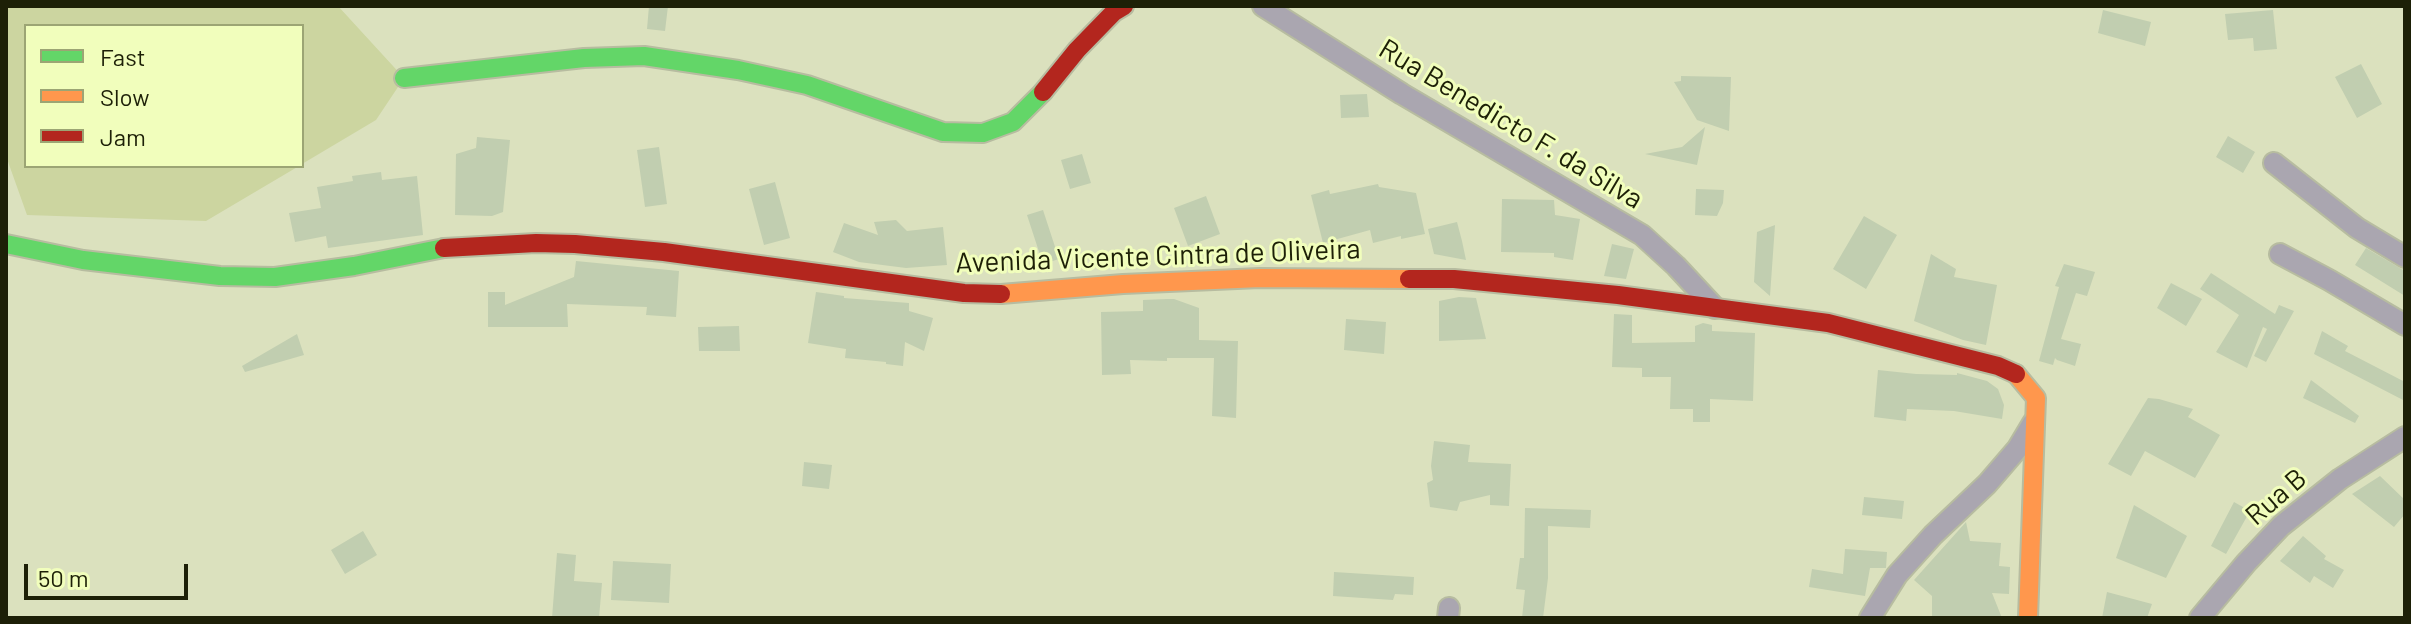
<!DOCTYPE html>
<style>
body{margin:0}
#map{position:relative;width:2411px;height:624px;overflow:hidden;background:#dbe1be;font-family:Barlow,sans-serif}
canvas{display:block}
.frame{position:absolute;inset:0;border:8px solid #1d2007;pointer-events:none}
.legend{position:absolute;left:24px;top:24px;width:280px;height:144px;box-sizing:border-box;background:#f1febc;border:2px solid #9ca574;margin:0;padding:10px 14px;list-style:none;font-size:24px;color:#1d2007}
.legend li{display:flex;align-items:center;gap:16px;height:40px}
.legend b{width:40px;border:2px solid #9ca574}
.scale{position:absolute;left:24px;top:564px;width:164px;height:36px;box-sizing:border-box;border:4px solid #1d2007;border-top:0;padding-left:10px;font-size:24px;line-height:28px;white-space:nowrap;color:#1d2007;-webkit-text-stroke:6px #f1febc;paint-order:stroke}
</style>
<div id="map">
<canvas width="2411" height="624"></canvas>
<div class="frame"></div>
<ul class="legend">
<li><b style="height:10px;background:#63d668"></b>Fast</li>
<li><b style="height:10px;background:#ff974d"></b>Slow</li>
<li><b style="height:10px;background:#b3261e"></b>Jam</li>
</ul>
<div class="scale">50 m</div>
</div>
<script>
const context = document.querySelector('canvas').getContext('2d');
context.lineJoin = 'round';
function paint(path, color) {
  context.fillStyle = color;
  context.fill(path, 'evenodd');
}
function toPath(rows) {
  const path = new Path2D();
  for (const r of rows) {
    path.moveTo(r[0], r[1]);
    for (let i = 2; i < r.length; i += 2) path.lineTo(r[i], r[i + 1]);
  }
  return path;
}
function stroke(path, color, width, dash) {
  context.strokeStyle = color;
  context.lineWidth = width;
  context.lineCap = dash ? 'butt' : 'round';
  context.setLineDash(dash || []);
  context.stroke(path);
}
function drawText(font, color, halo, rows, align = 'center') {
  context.font = font + ' Barlow,sans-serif';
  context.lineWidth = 6;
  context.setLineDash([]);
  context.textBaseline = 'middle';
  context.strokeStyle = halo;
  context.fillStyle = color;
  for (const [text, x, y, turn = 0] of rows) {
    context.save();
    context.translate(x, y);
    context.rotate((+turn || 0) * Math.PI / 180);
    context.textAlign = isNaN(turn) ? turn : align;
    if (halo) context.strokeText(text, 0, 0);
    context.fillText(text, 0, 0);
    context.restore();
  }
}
paint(toPath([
 [6,6,338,6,404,78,376,120,302,164,302,26,26,26,26,166,299,166,206,221,27,215,6,156]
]), '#ccd5a0');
paint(toPath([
 [649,6,668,6,665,31,647,29],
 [2103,10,2151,22,2145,46,2098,33],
 [2273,10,2277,49,2254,51,2253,38,2228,40,2225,14],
 [2361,64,2382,104,2357,118,2335,77],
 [1681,76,1731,77,1729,131,1697,120,1674,82,1681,81],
 [1367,94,1369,117,1341,118,1340,95],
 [1705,127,1697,165,1645,154,1682,147],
 [2228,136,2255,152,2243,173,2216,157],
 [477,137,510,140,503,212,492,216,455,215,456,154,476,148],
 [659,147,667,204,645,207,637,150],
 [1082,154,1091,183,1070,189,1061,160],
 [381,172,382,180,417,176,423,235,328,248,326,236,295,242,289,213,321,208,317,187,353,181,352,176],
 [775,182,790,238,764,245,749,189],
 [1378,184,1379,187,1416,193,1425,234,1401,239,1401,236,1373,243,1370,230,1323,243,1311,195,1329,190,1330,194],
 [1696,189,1724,190,1723,203,1717,216,1695,215],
 [1206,196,1220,234,1188,246,1174,208],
 [1502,199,1554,200,1555,215,1580,219,1573,260,1554,257,1554,253,1501,252],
 [1043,210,1059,259,1043,264,1027,215],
 [1864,216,1897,235,1866,289,1833,269],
 [896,220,907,231,943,227,947,265,906,268,859,262,833,252,844,223,878,235,874,222],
 [1457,222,1462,241,1466,260,1434,254,1428,229],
 [1775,225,1770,296,1754,282,1757,232],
 [1612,244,1634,249,1626,279,1604,276],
 [2366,248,2405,271,2405,296,2355,265],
 [1931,254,1956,269,1954,277,1997,285,1986,345,1963,340,1914,321],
 [576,261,679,271,676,317,646,315,647,307,567,304,568,327,488,327,488,292,505,292,505,305,574,277],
 [2064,264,2095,272,2087,296,2076,293,2061,339,2081,344,2075,366,2057,360,2055,358,2053,365,2039,361,2059,287,2055,286],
 [2211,273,2275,314,2279,305,2294,311,2266,362,2254,356,2267,329,2263,327,2247,368,2216,352,2239,315,2200,289],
 [2171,283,2202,299,2186,326,2157,308],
 [816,292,844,296,844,298,909,303,909,311,933,318,924,351,905,342,903,366,886,364,886,362,845,358,846,349,808,343],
 [1459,297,1476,298,1486,339,1439,341,1439,301],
 [1167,299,1174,299,1199,308,1199,340,1238,341,1236,418,1212,416,1214,358,1167,358,1167,361,1130,360,1131,374,1102,375,1101,312,1143,311,1143,300],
 [1614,314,1632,315,1632,343,1695,342,1695,326,1703,323,1712,325,1712,331,1755,333,1753,401,1710,399,1710,422,1693,422,1693,409,1670,409,1671,377,1642,377,1642,368,1612,367],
 [1346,319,1386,322,1384,354,1344,350],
 [739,326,740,351,699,351,698,327],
 [2322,331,2348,346,2345,351,2405,382,2405,401,2314,354],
 [297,334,304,355,245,372,242,366],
 [1878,370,1916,374,1957,375,1957,373,1987,381,1998,389,2004,405,2002,419,1954,411,1907,409,1906,421,1874,417],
 [2311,380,2359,416,2355,423,2303,398],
 [2148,398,2159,399,2193,409,2188,417,2220,435,2195,478,2145,451,2131,476,2108,464],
 [1434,441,1470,445,1468,462,1511,464,1509,506,1490,505,1490,495,1460,502,1457,511,1430,507,1427,483,1433,480,1431,466],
 [804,462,832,465,829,489,802,486],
 [2380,476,2405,500,2405,514,2394,527,2352,494],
 [1864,497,1904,501,1902,519,1862,515],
 [2234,502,2250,511,2226,554,2211,546],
 [2134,505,2187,536,2166,578,2116,558],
 [1525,508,1591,510,1590,528,1548,526,1548,578,1543,618,1522,618,1525,590,1516,589,1520,558,1524,558],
 [1966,522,1970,541,2001,543,1999,566,2010,567,2009,594,1992,593,2002,618,1932,618,1932,596,1914,580],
 [363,531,377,555,345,574,331,550],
 [2303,536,2326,556,2324,559,2344,570,2333,588,2314,576,2310,583,2280,561],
 [1845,549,1887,552,1886,568,1870,568,1865,596,1809,587,1812,569,1843,574],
 [557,553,576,555,574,581,602,583,599,618,552,618],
 [613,561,671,564,669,603,611,600],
 [1334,572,1414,577,1413,595,1395,594,1393,600,1333,596],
 [2107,592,2152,604,2147,618,2102,618]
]), '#c1ceb0');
const street = toPath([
 [1263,6,1402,94,1642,235,1676,266,1715,308],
 [2274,163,2357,228,2405,257],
 [2280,254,2329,280,2405,325],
 [1448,618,1449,608],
 [1870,618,1897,575,1933,535,1987,484,2018,448,2033,423],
 [2200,618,2246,563,2281,526,2340,479,2405,437]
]);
const fast = toPath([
 [404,78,584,58,644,56,738,70,807,85,943,132,983,133,1013,122,1043,92],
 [6,244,83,260,220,276,275,277,354,266,444,248]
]);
const slow = toPath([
 [1001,294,1123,284,1260,278,1409,279],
 [2016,374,2036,398,2028,618]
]);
const jam = toPath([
 [1043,92,1077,50,1114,12,1124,6],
 [444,248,536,243,575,244,664,252,964,293,1001,294],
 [1409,279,1454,279,1618,295,1828,323,1998,366,2016,374]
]);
stroke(street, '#b7bca0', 24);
stroke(fast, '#b7bca0', 22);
stroke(slow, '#b7bca0', 22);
stroke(jam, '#b7bca0', 22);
stroke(street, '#aaa6b0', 20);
stroke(fast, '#63d668', 18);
stroke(slow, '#ff974d', 18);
stroke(jam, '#b3261e', 18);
drawText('28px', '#1d2007', '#f1febc', [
 ["Rua Benedicto F. da Silva",1511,124,31],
 ["Avenida Vicente Cintra de Oliveira",1158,256,-2],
 ["Rua B",2276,497,-41]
]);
</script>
